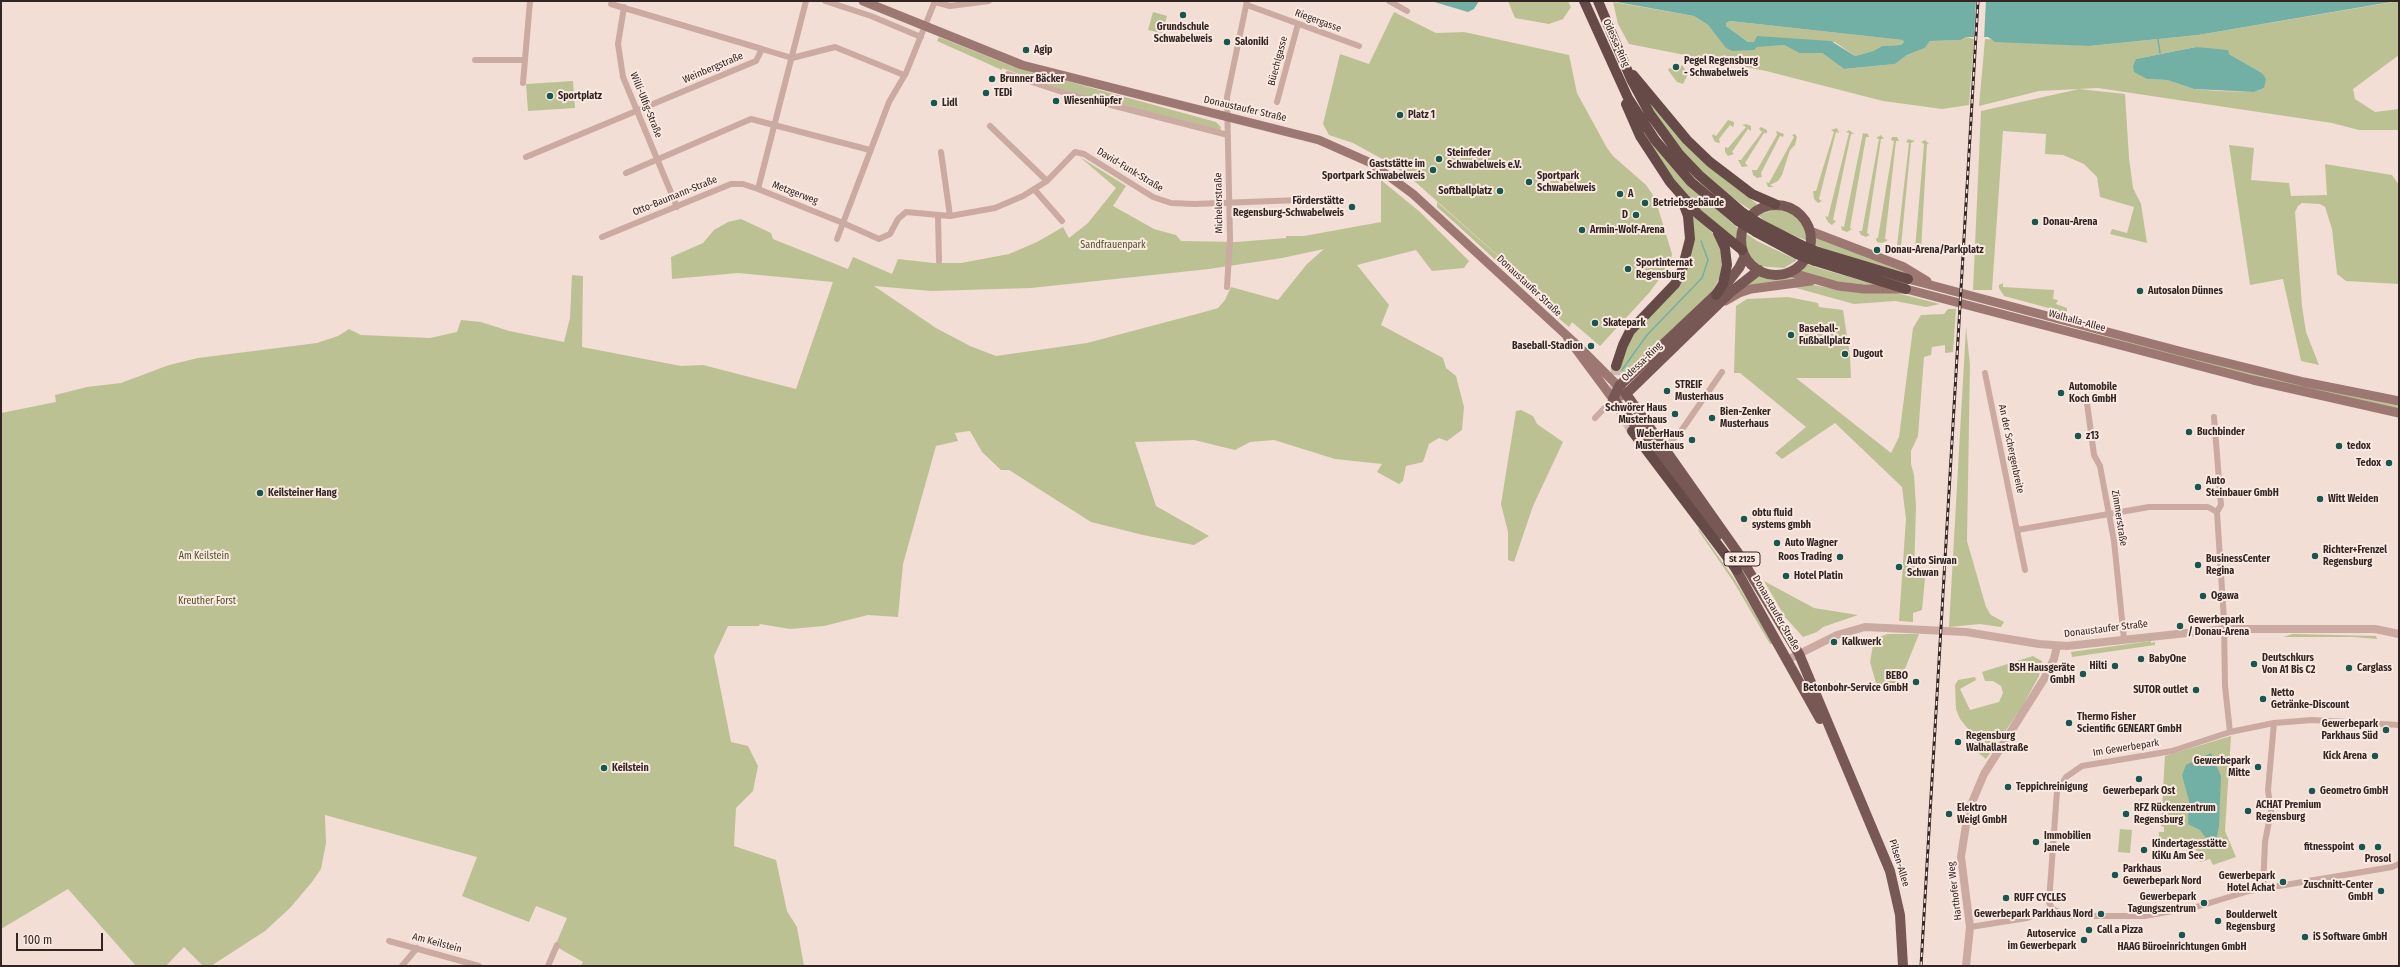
<!DOCTYPE html>
<meta charset="utf-8">
<style>
body{margin:0}
#map{position:relative;width:2400px;height:967px;overflow:hidden;background:#f2ded5;font-family:"Fira Sans Condensed",sans-serif}
canvas{display:block}
.frame{position:absolute;inset:0;border:2px solid #332524;pointer-events:none}
.scale{position:absolute;left:16px;top:933px;width:87px;height:18px;box-sizing:border-box;border:2px solid #332524;border-top:0;padding-left:5px;font-size:12px;line-height:14px;white-space:nowrap;color:#332524;-webkit-text-stroke:3px #fae9e1;paint-order:stroke}
</style>
<div id="map">
<canvas width="2400" height="967"></canvas>
<div class="frame"></div>
<div class="scale">100 m</div>
</div>
<script>
const context = document.querySelector('canvas').getContext('2d');
context.lineJoin = 'round';
function paint(path, color) {
  context.fillStyle = color;
  context.fill(path, 'evenodd');
}
function toPath(rows) {
  const path = new Path2D();
  for (const r of rows) {
    if (r.length === 3) {
      path.moveTo(r[0] + r[2], r[1]);
      path.arc(r[0], r[1], r[2], 0, 2 * Math.PI);
      continue;
    }
    path.moveTo(r[0], r[1]);
    for (let i = 2; i < r.length; i += 2) path.lineTo(r[i], r[i + 1]);
  }
  return path;
}
function stroke(path, color, width, dash) {
  context.strokeStyle = color;
  context.lineWidth = width;
  context.lineCap = dash ? 'butt' : 'round';
  context.setLineDash(dash || []);
  context.stroke(path);
}
function drawText(font, color, halo, rows, align = 'center') {
  context.font = font + ' "Fira Sans Condensed",sans-serif';
  context.lineWidth = 4;
  context.setLineDash([]);
  context.textBaseline = 'middle';
  context.strokeStyle = halo;
  context.fillStyle = color;
  for (const [text, x, y, turn = 0] of rows) {
    context.save();
    context.translate(x, y);
    context.rotate((+turn || 0) * Math.PI / 180);
    context.textAlign = isNaN(turn) ? turn : align;
    if (halo) context.strokeText(text, 0, 0);
    context.fillText(text, 0, 0);
    context.restore();
  }
}
paint(toPath([
 [1508,1,1568,1,1571,7,1563,19,1549,24,1515,18],
 [2399,1,2399,55,2353,89,2355,99,2375,112,2399,109,2399,130,2359,130,2332,123,2098,88,2039,91,1979,106,1985,39,2089,46,2198,35],
 [2196,47,2229,54,2262,73,2264,88,2254,92,2218,91,2194,89,2167,80,2147,79,2136,59],
 [1613,2,1694,16,1708,25,1726,47,1784,45,1799,53,1822,53,1844,69,1895,64,1907,55,1925,48,1930,41,1961,40,1966,37,1974,39,1969,105,1942,109,1883,101,1766,71,1629,44,1618,24],
 [1153,12,1167,16,1162,33,1148,30],
 [1394,12,1436,33,1464,32,1569,55,1577,93,1607,148,1613,156,1646,185,1655,198,1672,254,1670,265,1649,293,1600,346,1572,322,1569,327,1563,322,1454,222,1437,207,1437,202,1566,316,1412,179,1386,161,1353,143,1329,135,1323,124,1340,54,1369,64],
 [1730,21,1904,40,1904,42,1901,45,1882,46,1873,51,1855,56,1835,42,1748,42,1726,26,1726,23],
 [939,37,1012,66,1216,122,1221,127,1220,131,1070,92,1002,68,1002,70,937,41],
 [1682,65,1688,74,1683,84,1677,82,1668,70,1669,68,1678,70],
 [573,81,575,108,528,111,526,84],
 [2079,89,2125,94,2129,158,2133,188,2141,204,2147,243,2110,234,2112,229,2127,233,2134,207,2100,197,2097,177,2084,164,2063,155,2045,154,2046,134,2003,131,1992,290,1973,290,1981,111],
 [1641,92,1680,138,1731,184,1761,207,1752,211,1714,185,1680,150],
 [1631,110,1689,186,1738,228,1737,241,1715,226,1662,166],
 [1728,120,1734,122,1734,125,1733,127,1730,125,1719,139,1720,143,1715,142,1712,136,1713,134,1716,136],
 [1746,124,1751,126,1751,131,1748,129,1732,152,1734,154,1728,156,1725,152,1725,147,1728,148,1746,127,1742,125],
 [1761,127,1767,130,1767,133,1764,133,1745,163,1748,166,1742,167,1738,160,1741,160,1762,132,1759,129],
 [1837,128,1839,133,1836,132,1819,199,1822,201,1818,203,1814,199,1813,191,1816,191,1834,132,1831,130],
 [1849,130,1854,134,1851,134,1833,220,1836,221,1832,225,1828,222,1825,216,1828,217,1849,133,1846,132],
 [1776,131,1784,134,1783,137,1780,136,1761,173,1762,177,1757,178,1753,175,1752,170,1757,170,1777,135],
 [1863,133,1868,134,1869,137,1866,137,1850,228,1852,229,1847,232,1842,230,1841,226,1844,227],
 [1795,134,1797,137,1795,145,1790,150,1782,175,1778,181,1770,185,1774,187,1768,187,1766,182,1769,183,1794,137,1792,135],
 [1881,135,1884,139,1881,139,1867,233,1870,235,1866,237,1861,235,1859,231,1862,231,1879,139,1876,138],
 [1892,137,1897,137,1899,141,1896,141,1885,239,1888,240,1882,243,1877,242,1876,238,1878,238,1894,141,1891,140],
 [1908,139,1915,141,1911,143,1901,246,1905,247,1902,250,1893,247,1897,246,1909,143,1906,142],
 [1925,140,1929,144,1927,144,1921,250,1924,250,1917,253,1911,249,1915,249,1924,144,1921,142],
 [2229,145,2254,148,2251,180,2289,183,2291,196,2327,195,2325,164,2392,175,2399,185,2399,284,2346,281,2337,274,2332,229,2325,207,2320,204,2302,203,2298,206,2295,212,2302,306,2306,332,2319,365,2301,361,2283,279,2250,285],
 [1080,157,1126,186,1113,206,1154,229,1176,235,1181,241,1236,242,1286,238,1286,236,1304,236,1381,222,1381,180,1420,212,1469,261,1464,268,1432,271,1416,250,1357,265,1389,305,1381,325,1443,358,1446,368,1456,376,1464,407,1462,430,1447,441,1439,438,1429,444,1423,462,1406,466,1403,481,1399,484,1377,472,1382,464,1335,459,1274,440,1250,442,1235,450,1194,440,1135,442,1156,506,1209,536,1194,545,1143,535,1091,522,1009,470,1001,470,982,452,970,431,955,433,958,441,936,446,903,564,898,617,868,615,824,626,790,629,760,624,759,626,728,626,714,656,731,742,748,746,758,766,753,791,736,808,734,846,776,860,787,911,797,927,804,966,581,966,583,962,555,946,567,918,536,906,529,922,462,896,477,857,325,815,326,843,321,869,312,882,290,908,265,931,211,966,203,966,184,947,166,966,136,966,68,889,1,929,1,413,56,402,55,395,87,387,121,383,169,365,198,358,317,343,338,336,349,329,361,335,430,338,457,332,461,320,481,322,509,331,564,342,570,318,572,275,583,276,582,347,681,366,703,365,796,389,833,282,738,273,672,279,671,257,703,243,714,230,728,222,741,219,771,233,773,239,848,269,853,257,892,274,898,259,933,263,961,263,1009,254,1037,242,1063,227,1069,238,1088,223,1116,188],
 [1324,249,1307,264,1278,300,1231,287,1225,300,1218,308,1208,311,1087,343,996,356,970,346,936,328,874,286,931,291,1031,288,1209,269,1282,258],
 [1686,205,1715,236,1720,244,1724,270,1712,292,1623,375,1619,370,1631,337,1685,271],
 [1776,209,1791,213,1798,219,1803,226,1807,241,1768,224,1758,215],
 [1744,232,1757,241,1797,260,1784,268,1756,266,1745,251],
 [1816,236,1909,274,1913,277,1826,250,1815,245],
 [1807,264,1818,268,1880,286,1841,282,1797,272],
 [1757,276,1778,278,1791,276,1809,280,1739,289],
 [2003,283,2003,287,2054,290,2053,299,2058,300,2056,304,2067,308,2067,313,2004,296,1999,288,1999,285],
 [1809,284,1851,292,1897,293,1940,304,1926,307,1895,301,1854,304,1789,286],
 [1788,297,1818,303,1819,307,1843,310,1850,356,1851,378,1796,378,1891,453,1899,437,1913,328,1921,315,1944,314,1948,309,1956,309,1953,352,1945,353,1945,345,1932,347,1931,355,1924,357,1918,436,1911,451,1911,464,1914,475,1916,506,1914,576,1925,578,1922,610,1913,613,1913,622,1899,621,1906,519,1902,487,1835,423,1782,459,1775,453,1806,427,1740,373,1734,373,1736,306,1747,299],
 [1966,327,1970,365,1967,541,1986,607,1991,615,2004,622,2001,627,1980,624,1949,627],
 [2084,331,2280,380,2399,406,2399,411,2295,388,2084,333],
 [1521,410,1533,416,1537,424,1563,442,1533,506,1514,562,1508,560,1508,532,1501,504,1516,411],
 [1699,529,1735,580,1773,644,1770,644,1733,581,1698,530],
 [1764,581,1814,608,1858,615,1823,627,1817,632,1803,637,1785,617],
 [1887,634,1919,634,1898,686,1895,690,1887,692,1876,683,1870,662,1873,645,1878,638],
 [2293,634,2376,636,2377,639,2353,637,2283,637],
 [2151,641,2151,643,2155,642,2155,645,2072,657,2071,652],
 [2033,656,2042,661,2039,676,2022,707,1986,759,1976,751,1970,742,1969,730,1960,719,1956,709,1955,685,1958,680,1975,677,1976,680,1960,689,1970,710,1999,702,2003,693,2001,686,1993,681,1985,681,1982,672],
 [2231,736,2225,831,2236,857,2213,865,2210,859,2200,862,2193,841,2158,850,2159,832,2164,832,2164,827,2161,826,2165,756],
 [2120,829,2132,830,2130,853,2118,852]
]), '#bcc194');
paint(toPath([
 [1431,1,1479,1,1474,9,1468,12],
 [1611,1,2397,1,2198,35,2089,46,1995,42,1988,37,1966,37,1961,40,1930,41,1925,48,1907,55,1895,64,1844,69,1822,53,1799,53,1784,45,1757,47,1754,50,1732,51,1726,48,1708,25,1694,16],
 [1730,21,1903,40,1904,42,1901,45,1882,46,1873,51,1855,56,1831,41,1757,36,1754,42,1748,42,1726,26,1726,23],
 [2196,47,2228,50,2229,54,2262,73,2266,79,2264,88,2254,92,2194,89,2167,80,2147,79,2134,72,2133,66,2136,59],
 [2211,753,2221,776,2219,826,2216,843,2217,848,2214,849,2200,830,2188,824,2189,801,2182,775,2186,765]
]), '#72b0a5');
paint(toPath([
 [1976,1,1986,1,1984,39,1974,39]
]), '#f2ded5');
stroke(toPath([
 [2158,39,2160,53],
 [1622,370,1647,335,1702,278,1708,260,1701,241]
]), '#72b0a5', 1.5);
stroke(toPath([
 [1615,390,1616,366],
 [1619,408,1632,431]
]), '#ccb9b2', 10, [10, 5]);
stroke(toPath([
 [806,1,758,189,843,223,889,102,906,73,935,1],
 [825,1,871,16,921,37],
 [1389,1,1407,11],
 [935,2,950,6,989,1],
 [611,4,762,49],
 [1247,5,1359,46],
 [624,7,618,44,623,77,677,207],
 [475,60,525,60],
 [1008,74,1068,94,1228,135],
 [523,83,530,1],
 [1277,102,1298,24],
 [990,126,1047,181],
 [941,152,950,216],
 [526,157,756,61,762,49,792,58,835,47,904,75],
 [626,173,751,119,870,150],
 [1034,189,1062,221],
 [938,216,939,261],
 [602,237,731,184,743,184,758,189],
 [837,239,843,223,879,239,890,234,898,219,906,212,950,216,995,208,1023,196,1047,181,1075,152,1084,154,1153,197,1171,203,1194,204,1326,199],
 [1227,287,1230,239,1227,97,1247,1],
 [1985,373,2025,570],
 [2087,403,2094,455,2100,466,2114,541,2124,639],
 [2214,417,2221,505,2217,512],
 [1595,418,1613,399],
 [1665,448,1681,431,1722,372],
 [2017,530,2149,507,2208,507,2217,512,2224,620,2225,686,2230,732],
 [2399,725,2312,720,2274,723,2230,732,2172,751,2082,766,2066,777,2057,791,2049,902,2052,909,2070,916,2144,916,2196,907,2249,891,2392,867,2399,864],
 [2263,889,2265,842,2271,811,2268,790,2274,723],
 [1970,927,2027,918,2052,909],
 [389,941,479,966],
 [402,966,417,948],
 [548,966,557,945]
]), '#caaaa1', 6);
stroke(toPath([
 [1787,660,1837,635,1865,627,1966,632,2039,644,2067,646,2224,629,2375,629,2399,634],
 [1966,966,1970,927,1961,857,1968,812,1984,774,2044,679,2054,659,2057,646]
]), '#caaaa1', 8);
stroke(toPath([
 [863,1,1022,65,1319,140,1371,163,1413,194,1577,345,1626,394,1613,399,1567,337],
 [1810,231,1904,267,1927,281],
 [1789,272,1838,286,1864,289,1906,289,2253,380,2399,413],
 [1908,279,2183,352,2304,382,2399,401],
 [1725,301,1739,293,1751,289,1811,281]
]), '#9d7872', 9);
stroke(toPath([
 [1776,240,35],
 [1759,270,1731,292,1626,394,1738,553,1799,654,1890,871,1900,915,1903,966],
 [1717,536,1636,426,1613,399,1619,386,1725,286,1739,268,1745,256],
 [1733,564,1820,719]
]), '#775854', 10);
stroke(toPath([
 [1584,1,1628,98,1655,140,1691,182,1738,221],
 [1598,1,1631,79,1650,114,1679,154,1699,175,1743,213],
 [1633,75,1687,140,1710,162,1752,194,1775,204],
 [1626,104,1640,136,1670,182,1698,214,1742,250],
 [1760,224,1801,245],
 [1756,232,1797,254],
 [1818,252,1908,279],
 [1815,261,1906,289],
 [1716,295,1723,284,1727,265,1725,248,1718,233],
 [1616,366,1623,345,1630,331,1675,284,1682,270,1690,239,1688,216,1682,200],
 [1632,431,1737,570]
]), '#664a47', 10);
const rail = toPath([
 [1921,966,1978,1]
]);
stroke(rail, '#332524', 3);
stroke(rail, '#fae9e1', 1.5, [4.5]);
stroke(toPath([
 [1743,213,1760,224],
 [1738,221,1756,232],
 [1801,245,1818,252],
 [1797,254,1815,261]
]), '#664a47', 10);
for (const [x, y, r, color] of [
 [1183,15,4,"#18574d"],
 [1227,42,4,"#18574d"],
 [1026,50,4,"#18574d"],
 [1676,67,4,"#18574d"],
 [992,79,4,"#18574d"],
 [986,93,4,"#18574d"],
 [550,96,4,"#18574d"],
 [1056,101,4,"#18574d"],
 [934,103,4,"#18574d"],
 [1400,115,4,"#18574d"],
 [1439,159,4,"#18574d"],
 [1433,170,4,"#18574d"],
 [1529,182,4,"#18574d"],
 [1500,191,4,"#18574d"],
 [1620,194,4,"#18574d"],
 [1645,203,4,"#18574d"],
 [1352,207,4,"#18574d"],
 [1636,215,4,"#18574d"],
 [2035,222,4,"#18574d"],
 [1582,230,4,"#18574d"],
 [1877,250,4,"#18574d"],
 [1628,269,4,"#18574d"],
 [2140,291,4,"#18574d"],
 [1595,323,4,"#18574d"],
 [1791,335,4,"#18574d"],
 [1591,346,4,"#18574d"],
 [1845,354,4,"#18574d"],
 [1667,391,4,"#18574d"],
 [2061,393,4,"#18574d"],
 [1675,414,4,"#18574d"],
 [1712,418,4,"#18574d"],
 [2189,432,4,"#18574d"],
 [2078,436,4,"#18574d"],
 [1692,440,4,"#18574d"],
 [2339,446,4,"#18574d"],
 [2389,463,4,"#18574d"],
 [2198,487,4,"#18574d"],
 [260,493,4,"#18574d"],
 [2320,499,4,"#18574d"],
 [1744,519,4,"#18574d"],
 [1777,543,4,"#18574d"],
 [2315,556,4,"#18574d"],
 [1840,557,4,"#18574d"],
 [2198,565,4,"#18574d"],
 [1899,567,4,"#18574d"],
 [1786,576,4,"#18574d"],
 [2203,596,4,"#18574d"],
 [2180,626,4,"#18574d"],
 [1834,642,4,"#18574d"],
 [2141,659,4,"#18574d"],
 [2254,664,4,"#18574d"],
 [2115,666,4,"#18574d"],
 [2349,668,4,"#18574d"],
 [2083,674,4,"#18574d"],
 [1916,682,4,"#18574d"],
 [2196,690,4,"#18574d"],
 [2263,699,4,"#18574d"],
 [2069,723,4,"#18574d"],
 [2386,730,4,"#18574d"],
 [1958,742,4,"#18574d"],
 [2375,756,4,"#18574d"],
 [2258,767,4,"#18574d"],
 [604,768,4,"#18574d"],
 [2139,779,4,"#18574d"],
 [2008,787,4,"#18574d"],
 [2312,791,4,"#18574d"],
 [2248,811,4,"#18574d"],
 [1949,814,4,"#18574d"],
 [2126,814,4,"#18574d"],
 [2036,842,4,"#18574d"],
 [2362,847,4,"#18574d"],
 [2378,847,4,"#18574d"],
 [2144,850,4,"#18574d"],
 [2115,875,4,"#18574d"],
 [2283,882,4,"#18574d"],
 [2381,891,4,"#18574d"],
 [2006,898,4,"#18574d"],
 [2204,903,4,"#18574d"],
 [2101,914,4,"#18574d"],
 [2218,921,4,"#18574d"],
 [2089,930,4,"#18574d"],
 [2182,935,4,"#18574d"],
 [2305,937,4,"#18574d"],
 [2084,940,4,"#18574d"]
]) {
  const dot = new Path2D();
  dot.arc(x, y, r, 0, 2 * Math.PI);
  context.fillStyle = color;
  context.fill(dot);
  stroke(dot, '#fae9e1', 1.5);
}
for (const [x, y, w] of [
 [1742,559,36]
]) {
  const box = new Path2D();
  box.roundRect(x - w / 2, y - 7, w, 14, 3);
  context.fillStyle = '#fae9e1';
  context.fill(box);
  stroke(box, '#332524', 1);
}
drawText('bold 9px', '#332524', null, [
 ["St 2125",1742,559]
]);
drawText('10px', '#332524', '#fae9e1', [
 ["Riegergasse",1318,21,20],
 ["Odessa-Ring",1616,43,66],
 ["Büechlgasse",1278,61,-75],
 ["Weinbergstraße",713,68,-23],
 ["Willi-Ulfig-Straße",646,105,68],
 ["Donaustaufer Straße",1245,109,13],
 ["David-Funk-Straße",1130,170,31],
 ["Metzgerweg",795,193,21],
 ["Otto-Baumann-Straße",675,196,-22],
 ["Michelerstraße",1219,203,-91],
 ["Donaustaufer Straße",1529,286,43],
 ["Walhalla-Allee",2077,321,15],
 ["Odessa-Ring",1642,362,-44],
 ["An der Schergenbreite",2011,449,78],
 ["Zimmerstraße",2119,518,81],
 ["Donaustaufer Straße",1776,613,60],
 ["Donaustaufer Straße",2106,629,-7],
 ["Im Gewerbepark",2126,748,-9],
 ["Pilsen-Allee",1899,863,73],
 ["Harthofer Weg",1955,891,-97],
 ["Am Keilstein",437,943,15]
]);
drawText('bold 10px', '#332524', '#fae9e1', [
 ["Grundschule",1183,27,"center"],
 ["Schwabelweis",1183,39,"center"],
 ["Saloniki",1235,42],
 ["Agip",1034,50],
 ["Pegel Regensburg",1684,61],
 ["- Schwabelweis",1684,73],
 ["Brunner Bäcker",1000,79],
 ["TEDi",994,93],
 ["Sportplatz",558,96],
 ["Wiesenhüpfer",1064,101],
 ["Lidl",942,103],
 ["Platz 1",1408,115],
 ["Steinfeder",1447,153],
 ["Schwabelweis e.V.",1447,165],
 ["Gaststätte im",1425,164,"right"],
 ["Sportpark Schwabelweis",1425,176,"right"],
 ["Sportpark",1537,176],
 ["Schwabelweis",1537,188],
 ["Softballplatz",1492,191,"right"],
 ["A",1628,194],
 ["Förderstätte",1344,201,"right"],
 ["Regensburg-Schwabelweis",1344,213,"right"],
 ["Betriebsgebäude",1653,203],
 ["D",1628,215,"right"],
 ["Donau-Arena",2043,222],
 ["Armin-Wolf-Arena",1590,230],
 ["Donau-Arena/Parkplatz",1885,250],
 ["Sportinternat",1636,263],
 ["Regensburg",1636,275],
 ["Autosalon Dünnes",2148,291],
 ["Skatepark",1603,323],
 ["Baseball-",1799,329],
 ["Fußballplatz",1799,341],
 ["Baseball-Stadion",1583,346,"right"],
 ["Dugout",1853,354],
 ["STREIF",1675,385],
 ["Musterhaus",1675,397],
 ["Automobile",2069,387],
 ["Koch GmbH",2069,399],
 ["Schwörer Haus",1667,408,"right"],
 ["Musterhaus",1667,420,"right"],
 ["Bien-Zenker",1720,412],
 ["Musterhaus",1720,424],
 ["Buchbinder",2197,432],
 ["WeberHaus",1684,434,"right"],
 ["Musterhaus",1684,446,"right"],
 ["z13",2086,436],
 ["tedox",2347,446],
 ["Tedox",2381,463,"right"],
 ["Auto",2206,481],
 ["Steinbauer GmbH",2206,493],
 ["Keilsteiner Hang",268,493],
 ["Witt Weiden",2328,499],
 ["obtu fluid",1752,513],
 ["systems gmbh",1752,525],
 ["Auto Wagner",1785,543],
 ["Richter+Frenzel",2323,550],
 ["Regensburg",2323,562],
 ["Roos Trading",1832,557,"right"],
 ["BusinessCenter",2206,559],
 ["Regina",2206,571],
 ["Auto Sirwan",1907,561],
 ["Schwan",1907,573],
 ["Hotel Platin",1794,576],
 ["Ogawa",2211,596],
 ["Gewerbepark",2188,620],
 ["/ Donau-Arena",2188,632],
 ["Kalkwerk",1842,642],
 ["Deutschkurs",2262,658],
 ["Von A1 Bis C2",2262,670],
 ["BabyOne",2149,659],
 ["Hilti",2107,666,"right"],
 ["BSH Hausgeräte",2075,668,"right"],
 ["GmbH",2075,680,"right"],
 ["Carglass",2357,668],
 ["BEBO",1908,676,"right"],
 ["Betonbohr-Service GmbH",1908,688,"right"],
 ["SUTOR outlet",2188,690,"right"],
 ["Netto",2271,693],
 ["Getränke-Discount",2271,705],
 ["Thermo Fisher",2077,717],
 ["Scientific GENEART GmbH",2077,729],
 ["Gewerbepark",2378,724,"right"],
 ["Parkhaus Süd",2378,736,"right"],
 ["Regensburg",1966,736],
 ["Walhallastraße",1966,748],
 ["Kick Arena",2367,756,"right"],
 ["Gewerbepark",2250,761,"right"],
 ["Mitte",2250,773,"right"],
 ["Keilstein",612,768],
 ["Teppichreinigung",2016,787],
 ["Gewerbepark Ost",2139,791,"center"],
 ["Geometro GmbH",2320,791],
 ["ACHAT Premium",2256,805],
 ["Regensburg",2256,817],
 ["Elektro",1957,808],
 ["Weigl GmbH",1957,820],
 ["RFZ Rückenzentrum",2134,808],
 ["Regensburg",2134,820],
 ["Immobilien",2044,836],
 ["Janele",2044,848],
 ["Kindertagesstätte",2152,844],
 ["KiKu Am See",2152,856],
 ["fitnesspoint",2354,847,"right"],
 ["Prosol",2378,859,"center"],
 ["Parkhaus",2123,869],
 ["Gewerbepark Nord",2123,881],
 ["Gewerbepark",2275,876,"right"],
 ["Hotel Achat",2275,888,"right"],
 ["Zuschnitt-Center",2373,885,"right"],
 ["GmbH",2373,897,"right"],
 ["Gewerbepark",2196,897,"right"],
 ["Tagungszentrum",2196,909,"right"],
 ["RUFF CYCLES",2014,898],
 ["Gewerbepark Parkhaus Nord",2093,914,"right"],
 ["Boulderwelt",2226,915],
 ["Regensburg",2226,927],
 ["Call a Pizza",2097,930],
 ["Autoservice",2076,934,"right"],
 ["im Gewerbepark",2076,946,"right"],
 ["iS Software GmbH",2313,937],
 ["HAAG Büroeinrichtungen GmbH",2182,947,"center"]
], 'left');
drawText('10px', '#4d5327', '#fae9e1', [
 ["Sandfrauenpark",1113,245],
 ["Am Keilstein",204,556],
 ["Kreuther Forst",207,601]
]);
</script>
